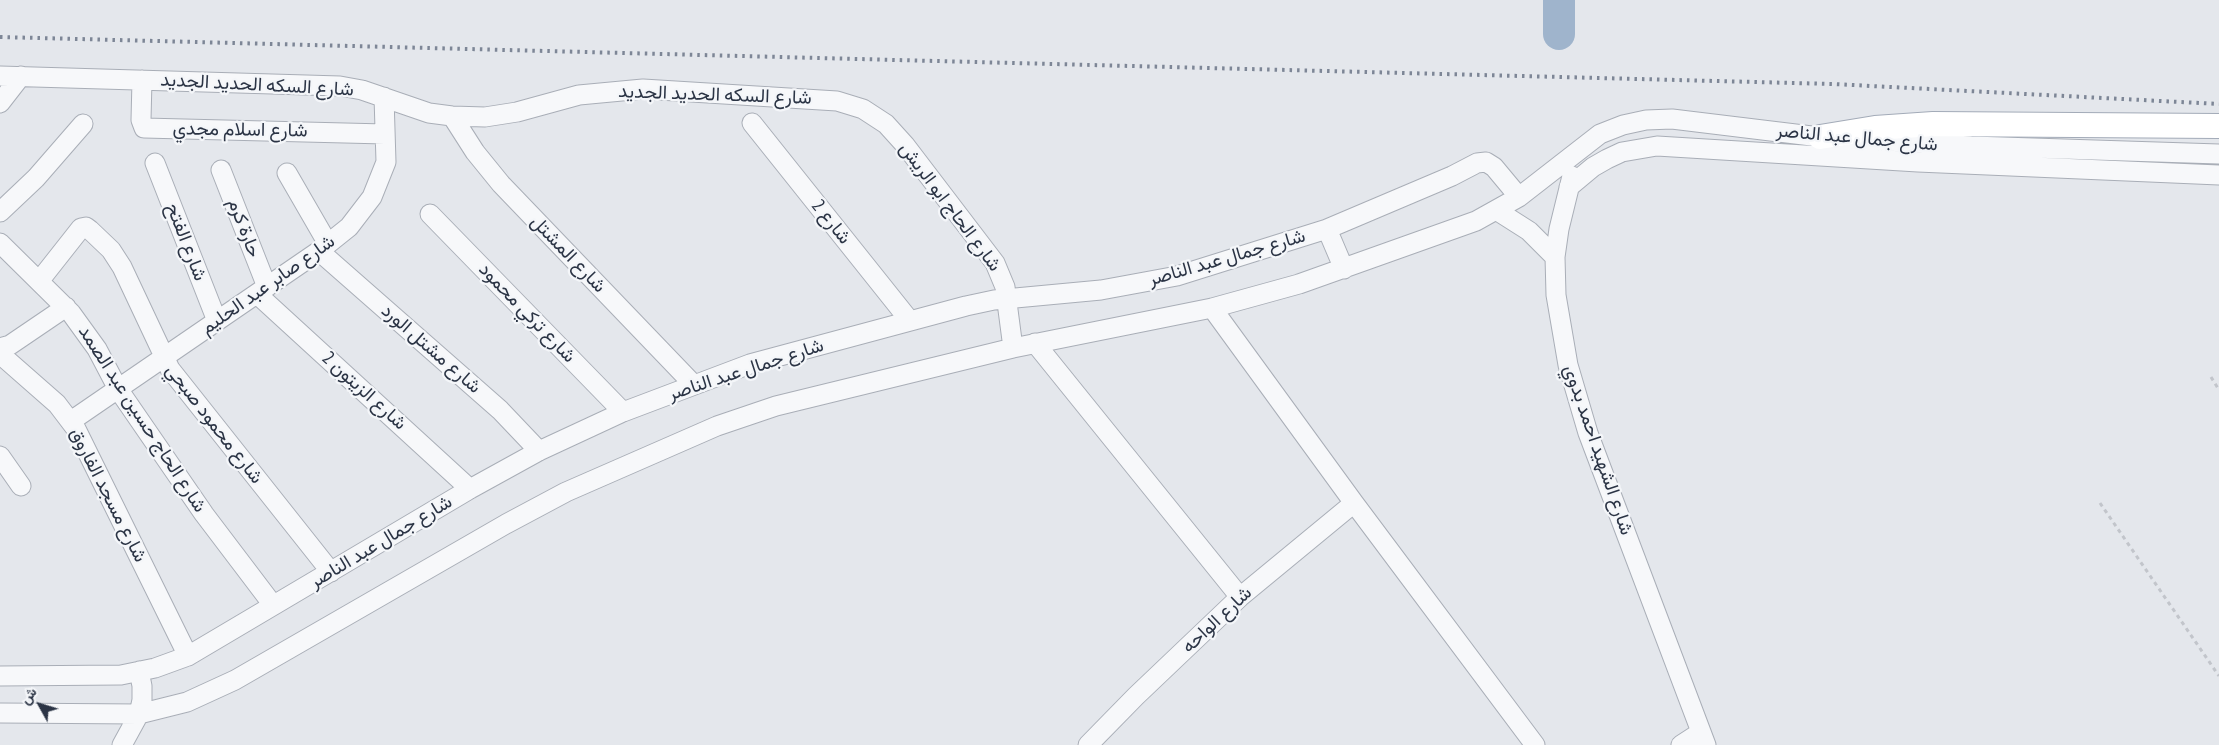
<!DOCTYPE html>
<meta charset="utf-8">
<style>
body{margin:0}
#map{position:relative;width:2219px;height:745px;overflow:hidden;background:#e4e7ec;font-family:"PT Sans Narrow",Vazirmatn,sans-serif}
canvas{display:block}
.north{position:absolute;left:15px;top:680px;width:50px;height:50px;-webkit-text-stroke:4px #f4f6f9;paint-order:stroke;rotate:309deg;font-size:14px;font-weight:700;line-height:20px;text-align:center;color:#2b3445}
.north::after{content:'';display:block;margin:auto;width:18px;height:22px;background:#2b3445;clip-path:polygon(50% 0,100% 100%,50% 72%,0 100%)}
</style>
<div id="map">
<canvas width="2219" height="745"></canvas>
<div class="north">ش</div>
</div>
<script>
const context = document.querySelector('canvas').getContext('2d');
context.lineJoin = 'round';
function toPath(rows) {
  const path = new Path2D();
  for (const r of rows) {
    path.moveTo(r[0], r[1]);
    for (let i = 2; i < r.length; i += 2) path.lineTo(r[i], r[i + 1]);
  }
  return path;
}
function stroke(path, color, width, dash) {
  context.strokeStyle = color;
  context.lineWidth = width;
  context.lineCap = dash ? 'butt' : 'round';
  context.setLineDash(dash || []);
  context.stroke(path);
}
function drawText(font, color, halo, rows, align = 'center') {
  context.font = font + ' "PT Sans Narrow",Vazirmatn,sans-serif';
  context.lineWidth = 4.5;
  context.setLineDash([]);
  context.textBaseline = 'middle';
  context.strokeStyle = halo;
  context.fillStyle = color;
  for (const [text, x, y, turn = 0] of rows) {
    context.save();
    context.translate(x, y);
    context.rotate((+turn || 0) * Math.PI / 180);
    context.textAlign = isNaN(turn) ? turn : align;
    if (halo) context.strokeText(text, 0, 0);
    context.fillText(text, 0, 0);
    context.restore();
  }
}
stroke(toPath([
 [1559,0,1559,34]
]), '#9fb4cc', 32);
const minor = toPath([
 [0,76,340,86,362,90,429,113,452,116,485,117,517,112,579,95,643,89,837,101,863,109,886,124,905,145,995,263,1005,287,1013,348],
 [142,80,141,120,144,128,385,134],
 [0,103,21,76],
 [452,116,475,152,501,184,694,385],
 [752,123,910,321],
 [155,163,217,321],
 [221,170,267,287],
 [287,173,328,244],
 [1572,176,1559,229,1555,257,1556,295,1568,365,1588,433,1706,745],
 [1569,187,1593,167,1607,159,1622,152,1657,146,1918,162,2219,175],
 [1496,210,1529,231,1555,257],
 [0,212,36,178,83,124],
 [430,214,623,412],
 [1327,229,1344,269],
 [0,243,71,313,97,349,118,389,204,514,273,605],
 [319,251,500,410,539,451],
 [40,280,81,228,86,227,90,230,111,250,122,267,170,369,331,572],
 [257,294,470,489],
 [1212,308,1354,503,1535,745],
 [1035,343,1240,597],
 [0,348,10,345,66,307],
 [0,354,57,404,76,429,188,656],
 [71,421,319,251,349,227,372,197,386,162,384,97],
 [0,456,21,486],
 [0,676,121,675,155,668,188,656,470,489,539,451,623,412,750,364,966,306,994,300,1101,290,1177,276,1327,229,1452,176,1477,163,1486,162,1494,167,1519,197],
 [0,713,139,714,187,702,235,680,506,524,566,492,717,426,776,406,1013,348,1212,308,1299,284,1476,221,1519,197,1600,134,1623,125,1646,120,1672,119,1820,137,1971,146,2219,154],
 [122,745,139,714,142,700,142,686,139,671],
 [1088,745,1136,696,1240,597,1354,503],
 [1681,745,1701,732]
]);
const major = toPath([
 [1820,137,1875,128,1933,124,2219,126]
]);
stroke(minor, '#a9aeb7', 21);
stroke(major, '#a3abb8', 26);
stroke(toPath([
 [2211,377,2219,390],
 [2100,503,2219,676]
]), '#c2c5cb', 3, [4, 4]);
stroke(minor, '#f7f8fa', 19);
stroke(major, '#fff', 24);
stroke(toPath([
 [0,37,1833,84,2219,104]
]), '#7d8696', 4, [2.5, 5]);
drawText('19px', '#2b3445', '#f4f6f9', [
 ["شارع السكه الحديد الجديد",257,85,3],
 ["شارع السكه الحديد الجديد",715,95,2],
 ["شارع اسلام مجدي",240,130,1],
 ["شارع جمال عبد الناصر",1857,138,5],
 ["شارع الحاج ابو الريش",950,207,53],
 ["شارع 2",831,222,51],
 ["حارة كرم",244,228,69],
 ["شارع الفتح",186,242,69],
 ["شارع المشتل",568,254,46],
 ["شارع جمال عبد الناصر",1227,258,-16],
 ["شارع صابر عبد الحليم",268,285,-35],
 ["شارع تركي محمود",527,313,46],
 ["شارع مشتل الورد",431,349,41],
 ["شارع جمال عبد الناصر",746,370,-18],
 ["شارع الزيتون 2",364,391,42],
 ["شارع الحاج حسين عبد الصمد",142,419,57],
 ["شارع محمود صبحي",214,424,52],
 ["شارع الشهيد احمد بدوي",1598,450,71],
 ["شارع مسجد الفاروق",108,495,63],
 ["شارع جمال عبد الناصر",381,542,-31],
 ["شارع الواحه",1217,620,-43]
]);
</script>
